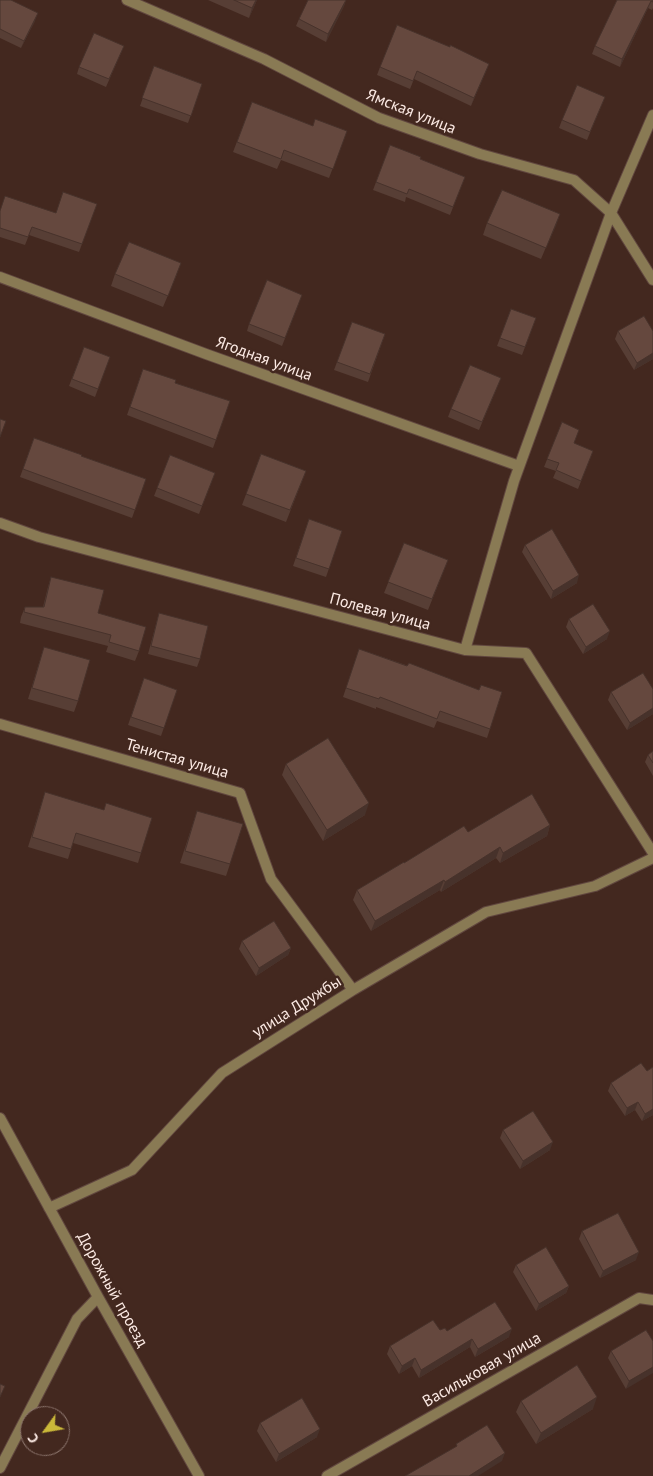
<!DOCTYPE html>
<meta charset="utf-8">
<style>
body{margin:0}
#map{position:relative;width:653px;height:1476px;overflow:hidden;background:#43281f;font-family:"PT Sans",sans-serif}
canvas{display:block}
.north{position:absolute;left:20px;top:1406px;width:50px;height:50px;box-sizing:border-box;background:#43281f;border:1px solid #8d766e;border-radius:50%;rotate:238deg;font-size:14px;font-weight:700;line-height:20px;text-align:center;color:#fceae4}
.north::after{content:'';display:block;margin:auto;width:18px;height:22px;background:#cbb939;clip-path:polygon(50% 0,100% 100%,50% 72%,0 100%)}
</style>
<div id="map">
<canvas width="653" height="1476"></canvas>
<div class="north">С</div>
</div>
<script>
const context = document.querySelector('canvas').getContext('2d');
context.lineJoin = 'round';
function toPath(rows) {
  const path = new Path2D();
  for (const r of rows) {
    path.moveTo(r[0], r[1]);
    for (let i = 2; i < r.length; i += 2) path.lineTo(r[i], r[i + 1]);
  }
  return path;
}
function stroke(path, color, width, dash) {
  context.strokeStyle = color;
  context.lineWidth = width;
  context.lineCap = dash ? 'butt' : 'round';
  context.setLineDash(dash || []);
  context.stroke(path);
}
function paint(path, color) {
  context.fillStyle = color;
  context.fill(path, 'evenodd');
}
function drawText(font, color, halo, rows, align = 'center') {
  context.font = font + ' "PT Sans",sans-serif';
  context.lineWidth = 5;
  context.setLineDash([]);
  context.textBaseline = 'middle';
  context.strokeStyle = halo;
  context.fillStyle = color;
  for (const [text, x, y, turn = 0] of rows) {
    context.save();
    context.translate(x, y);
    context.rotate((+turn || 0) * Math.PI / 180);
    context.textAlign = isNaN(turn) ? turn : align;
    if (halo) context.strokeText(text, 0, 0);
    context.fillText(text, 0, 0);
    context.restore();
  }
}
const street = toPath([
 [127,0,264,59,379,118,480,154,574,180,611,213,653,280],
 [0,277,206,354,519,466],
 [0,523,39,537,465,650,526,653,653,853],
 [465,650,514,481,611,213,653,115],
 [0,724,240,793,271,879,353,990],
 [0,1118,98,1297,199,1476],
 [49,1208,132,1170,222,1073,353,990,486,912,595,886,653,858],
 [0,1468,77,1319,98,1297],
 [327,1476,639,1298,653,1300]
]);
stroke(street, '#61473f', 12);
stroke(street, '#897a54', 10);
paint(toPath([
 [0,0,35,21,21,48,0,38],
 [208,0,257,0,249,18],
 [346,0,344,6,326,42,296,26,299,19],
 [617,0,653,0,653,8,652,10,648,8,620,67,592,54,595,46],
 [124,46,106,87,77,74,79,67],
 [489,64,471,106,414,79,410,89,377,75,380,67],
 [154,66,202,84,188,123,140,106],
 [605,97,587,140,559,128,562,120],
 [252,102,313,126,347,131,329,178,281,160,277,169,233,152],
 [390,145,420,159,465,177,450,215,406,197,405,202,373,190],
 [97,204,79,252,29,235,25,245,0,237,0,211,56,213],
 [560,214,541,259,483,235,487,223],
 [115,274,177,274,163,307,111,286],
 [299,303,282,346,247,331,249,324],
 [511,309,536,318,522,355,497,346],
 [352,322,385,334,368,382,334,370],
 [618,331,653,331,653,359,634,370,615,339],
 [84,347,110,357,95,397,69,386],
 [143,369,175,383,230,401,213,448,127,415],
 [501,378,479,430,448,417,451,409],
 [562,422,574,444,593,451,578,489,553,478,556,471,544,467],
 [34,438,81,456,146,479,132,518,20,477],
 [261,454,306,471,286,522,242,505],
 [170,455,215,473,199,514,154,496],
 [309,519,342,531,326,577,293,566],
 [404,543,448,560,428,610,384,593],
 [525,545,577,583,551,599,522,552],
 [51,577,98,613,139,651,135,661,106,652,108,646,20,623,21,617,25,607,43,607,48,587],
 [159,613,200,659,197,667,148,654],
 [569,619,607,639,583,654,566,627],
 [44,647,78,701,74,712,28,699],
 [359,649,479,690,502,692,487,738,437,721,434,728,376,707,376,709,343,697],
 [144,678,177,690,161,736,128,725],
 [653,689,653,714,627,730,608,700,611,692],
 [653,751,653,776,645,762,648,755],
 [286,764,365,815,323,841,282,775],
 [45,792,141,853,138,863,73,843,68,859,28,847],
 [197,811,230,864,226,876,180,863],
 [550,825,547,836,500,863,496,858,441,892,440,890,371,931,353,900,357,890,404,863,468,832],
 [242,941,291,948,288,955,256,976,239,949],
 [653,1067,653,1115,642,1121,635,1110,625,1116,608,1091,611,1083,647,1071],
 [503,1130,550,1150,520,1169,500,1138],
 [582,1231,636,1260,600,1278,579,1239],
 [516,1265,569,1286,566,1293,536,1311,513,1272],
 [440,1330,447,1331,509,1337,475,1357,470,1347,419,1378,412,1366,399,1374,387,1354,390,1346],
 [653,1341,626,1389,608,1358,611,1351],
 [521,1401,593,1409,536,1444,516,1412],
 [260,1423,317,1437,276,1462,257,1431]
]), '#573e35');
paint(toPath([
 [256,0,257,0,249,18,252,8],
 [346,0,344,6,326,42,328,34],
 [651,1,648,8,620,67,622,59],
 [38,13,35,21,21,48,24,41],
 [489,64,486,72,471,106,474,98],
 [560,214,556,226,541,259,546,248],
 [653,353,653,359,634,370,637,363],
 [579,575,577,583,551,599,553,591],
 [610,631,607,639,583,654,586,647],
 [653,708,653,714,627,730,630,723],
 [369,803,365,815,323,841,327,830],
 [550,825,547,836,500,863,503,853],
 [500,847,496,858,441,892,445,882],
 [444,880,440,890,371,931,375,921],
 [291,948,288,955,256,976,259,968],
 [638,1102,635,1110,625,1116,627,1108],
 [653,1109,653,1115,642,1121,645,1114],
 [553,1142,550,1150,520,1169,523,1161],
 [639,1252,636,1260,600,1278,603,1271],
 [569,1286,566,1293,536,1311,539,1304],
 [512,1329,509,1337,475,1357,478,1349],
 [472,1339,470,1347,419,1378,421,1370],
 [415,1358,412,1366,399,1374,402,1366],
 [653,1367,653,1373,626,1389,629,1381],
 [597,1397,593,1409,536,1444,541,1433],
 [320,1429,317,1437,276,1462,279,1454],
 [505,1453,502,1461,478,1476,469,1476]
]), '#47322b');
const building = toPath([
 [0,0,11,0,38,13,24,41,0,29,0,0],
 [234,0,256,0,252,8,234,0],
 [308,0,346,0,328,34,299,19,308,0],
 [617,0,653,0,653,2,651,1,622,59,595,46,617,0],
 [397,25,450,47,450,45,489,64,474,98,417,71,413,81,380,67,397,25],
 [94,33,124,46,109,79,79,67,94,33],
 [154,66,202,84,191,116,142,98,154,66],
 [577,85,605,97,590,132,562,120,577,85],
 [252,102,313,126,315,119,347,131,333,169,284,150,281,159,237,142,252,102],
 [390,145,421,157,420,159,465,177,453,207,409,189,407,194,376,182,390,145],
 [502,190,560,214,546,248,487,223,502,190],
 [63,192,97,204,82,244,32,227,28,237,0,228,0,211,5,196,56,213,63,192],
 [129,242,181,263,168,296,115,274,129,242],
 [267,280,302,295,285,338,249,324,267,280],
 [511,309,536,318,525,347,500,338,511,309],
 [644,316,653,331,653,353,637,363,618,331,644,316],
 [352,322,385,334,370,374,337,362,352,322],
 [84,347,110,357,98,389,72,379,84,347],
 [470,365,501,378,482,422,451,409,470,365],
 [143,369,176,380,175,383,230,401,216,440,130,407,143,369],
 [0,419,6,421,0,437,0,419],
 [562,422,579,430,574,443,593,451,581,481,556,470,559,463,547,459,562,422],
 [34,438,82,455,81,456,146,479,135,510,23,469,34,438],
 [261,454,306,471,290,510,246,494,261,454],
 [170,455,215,473,202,506,157,488,170,455],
 [309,519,342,531,329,569,296,558,309,519],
 [552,529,579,575,553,591,525,545,552,529],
 [404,543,448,560,432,599,388,582,404,543],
 [51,577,104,590,98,613,146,627,139,651,109,642,111,635,24,612,25,607,44,607,51,577],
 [593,604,610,631,586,647,569,619,593,604],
 [159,613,208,626,200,659,151,646,159,613],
 [44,647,90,660,78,701,32,688,44,647],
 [359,649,407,666,409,663,479,690,481,685,502,692,490,729,440,711,437,719,380,697,379,699,346,688,359,649],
 [643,673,653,689,653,708,630,723,611,692,643,673],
 [144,678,177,690,164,728,131,717,144,678],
 [328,738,369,803,327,830,286,764,328,738],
 [653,751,653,763,648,755,653,751],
 [45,792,104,810,106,803,152,818,141,853,76,833,71,849,32,837,45,792],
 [532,794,550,825,503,853,500,847,445,882,444,880,375,921,357,890,404,862,404,863,464,826,468,832,532,794],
 [197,811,243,824,230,864,185,851,197,811],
 [274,921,291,948,259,968,242,941,274,921],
 [641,1063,647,1071,653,1067,653,1109,645,1114,638,1102,627,1108,611,1083,641,1063],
 [533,1111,553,1142,523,1161,503,1130,533,1111],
 [618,1213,639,1252,603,1271,582,1231,618,1213],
 [546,1247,569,1286,539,1304,516,1265,546,1247],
 [495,1302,512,1329,478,1349,472,1339,421,1370,415,1358,402,1366,390,1346,433,1320,440,1330,445,1328,447,1331,495,1302],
 [646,1330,653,1341,653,1367,629,1381,611,1351,646,1330],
 [577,1365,597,1397,541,1433,521,1401,577,1365],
 [0,1384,5,1386,0,1397,0,1384],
 [302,1398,320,1429,279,1454,260,1423,302,1398],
 [487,1425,505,1453,469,1476,405,1476,457,1446,456,1444,487,1425]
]);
paint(building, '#65483e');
stroke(building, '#47322b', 1);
drawText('16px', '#fceae4', '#43281f', [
 ["Ямская улица",411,112,22],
 ["Ягодная улица",264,359,20],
 ["Полевая улица",380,612,15],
 ["Тенистая улица",177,759,16],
 ["улица Дружбы",297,1007,-32],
 ["Дорожный проезд",112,1290,61],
 ["Васильковая улица",482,1370,-30]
]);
</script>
